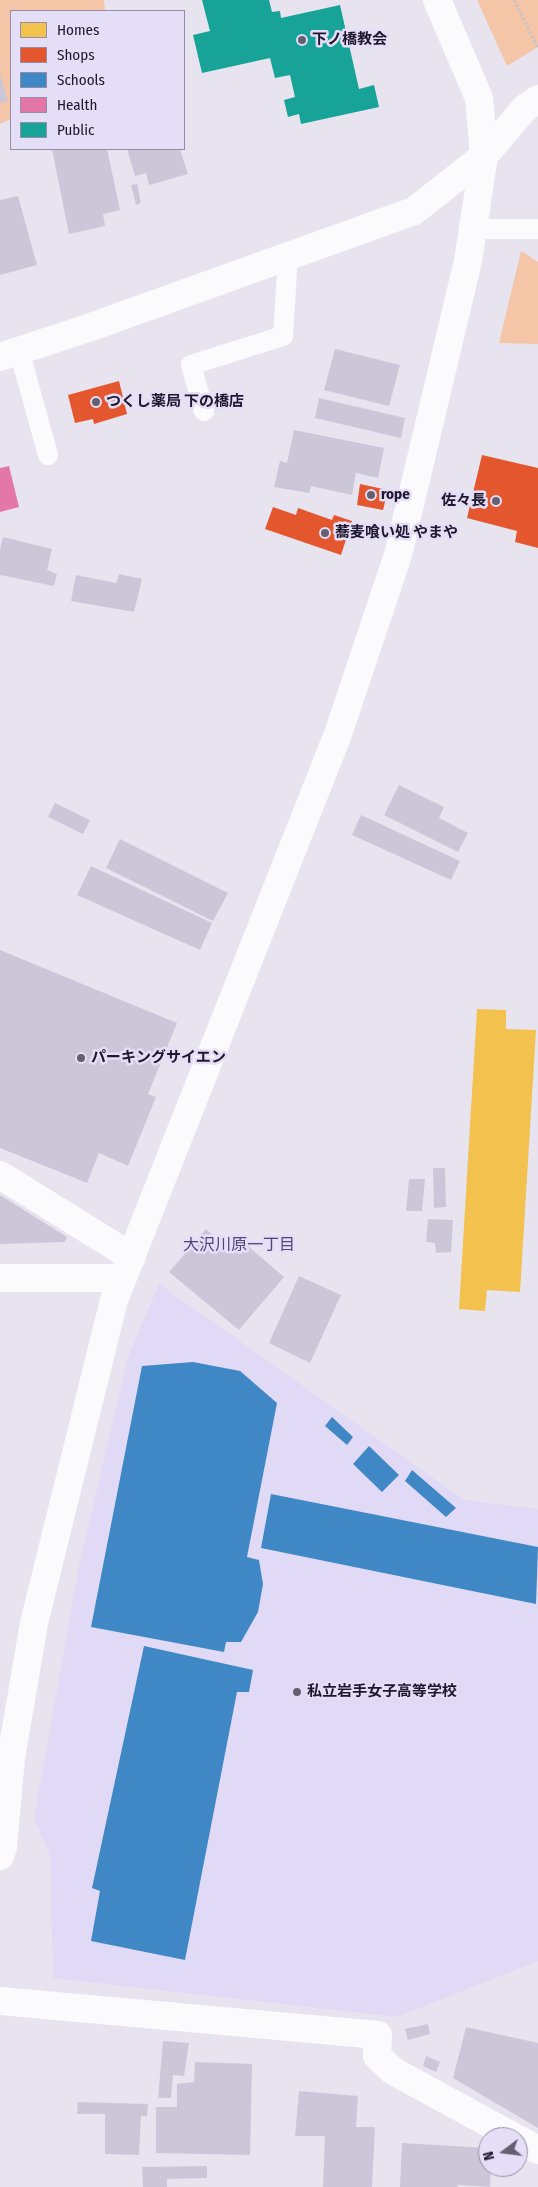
<!DOCTYPE html>
<meta charset="utf-8">
<style>
body{margin:0}
#map{position:relative;width:538px;height:2187px;overflow:hidden;background:#e7e4f0;font-family:"Fira Sans Condensed",sans-serif}
canvas{display:block}
.legend{position:absolute;left:10px;top:10px;width:175px;height:140px;box-sizing:border-box;background:#e4def6;border:1px solid #958ea6;margin:0;padding:6px 9px;list-style:none;font-size:15px;color:#1e172d}
.legend li{display:flex;align-items:center;gap:10px;height:25px}
.legend b{width:25px;border:1px solid #958ea6}
.north{position:absolute;left:478px;top:2127px;width:50px;height:50px;box-sizing:border-box;background:#e4def6;border:1px solid #958ea6;border-radius:50%;rotate:255deg;font-size:14px;font-weight:700;line-height:20px;text-align:center;color:#1e172d}
.north::after{content:'';display:block;margin:auto;width:18px;height:22px;background:#645f71;clip-path:polygon(50% 0,100% 100%,50% 72%,0 100%)}
</style>
<div id="map">
<canvas width="538" height="2187"></canvas>
<ul class="legend">
<li><b style="height:14px;background:#f2c14e"></b>Homes</li>
<li><b style="height:14px;background:#e4572e"></b>Shops</li>
<li><b style="height:14px;background:#3f88c5"></b>Schools</li>
<li><b style="height:14px;background:#e377a8"></b>Health</li>
<li><b style="height:14px;background:#17a398"></b>Public</li>
</ul>
<div class="north">N</div>
</div>
<script>
const context = document.querySelector('canvas').getContext('2d');
context.lineJoin = 'round';
function paint(path, color) {
  context.fillStyle = color;
  context.fill(path, 'evenodd');
}
function toPath(rows) {
  const path = new Path2D();
  for (const r of rows) {
    path.moveTo(r[0], r[1]);
    for (let i = 2; i < r.length; i += 2) path.lineTo(r[i], r[i + 1]);
  }
  return path;
}
function stroke(path, color, width, dash) {
  context.strokeStyle = color;
  context.lineWidth = width;
  context.lineCap = dash ? 'butt' : 'round';
  context.setLineDash(dash || []);
  context.stroke(path);
}
function drawText(font, color, halo, rows, align = 'center') {
  context.font = font + ' "Fira Sans Condensed","Noto Sans JP",sans-serif';
  context.lineWidth = 5;
  context.setLineDash([]);
  context.textBaseline = 'middle';
  context.strokeStyle = halo;
  context.fillStyle = color;
  for (const [text, x, y, turn = 0] of rows) {
    context.save();
    context.translate(x, y);
    context.rotate((+turn || 0) * Math.PI / 180);
    context.textAlign = isNaN(turn) ? turn : align;
    if (halo) context.strokeText(text, 0, 0);
    context.fillText(text, 0, 0);
    context.restore();
  }
}
paint(toPath([
 [159,1284,464,1500,538,1509,538,1961,397,2017,53,1978,50,1856,34,1818,79,1566,128,1357]
]), '#e1daf6');
paint(toPath([
 [0,0,104,0,105,11,11,11,11,119,0,124],
 [477,0,538,0,538,47,507,66],
 [521,251,538,262,538,344,499,343]
]), '#f4c5a7');
paint(toPath([
 [477,1009,506,1010,506,1029,536,1030,520,1292,487,1290,485,1311,459,1309]
]), '#f2c14e');
paint(toPath([
 [119,381,127,414,94,424,93,419,75,423,68,395],
 [482,455,538,468,538,548,515,542,517,531,467,518],
 [360,484,388,490,383,510,357,505],
 [273,507,296,515,298,508,332,520,334,515,352,521,341,555,265,529]
]), '#e4572e');
paint(toPath([
 [193,1362,240,1371,277,1403,247,1557,259,1560,263,1584,258,1612,241,1642,226,1642,224,1652,91,1627,142,1366],
 [332,1417,353,1437,347,1445,325,1426],
 [369,1446,399,1475,382,1492,353,1464],
 [412,1470,456,1508,446,1517,405,1481],
 [271,1494,538,1547,536,1604,261,1548],
 [144,1646,253,1670,249,1692,237,1692,185,1960,91,1941,100,1891,92,1888]
]), '#3f88c5');
paint(toPath([
 [9,466,19,507,0,512,0,468]
]), '#e377a8');
paint(toPath([
 [202,0,269,0,272,12,280,11,281,18,340,5,359,89,374,85,379,107,301,124,299,114,288,117,284,100,295,97,290,75,275,78,270,58,202,73,193,35,210,31]
]), '#17a398');
paint(toPath([
 [0,74,8,101,0,103],
 [52,149,107,149,120,210,103,214,105,226,69,234],
 [127,149,180,149,188,174,149,185,146,173,135,176],
 [137,184,141,203,136,205,131,185],
 [18,196,37,265,0,275,0,200],
 [335,349,400,365,389,406,324,390],
 [319,398,405,418,401,438,315,418],
 [294,430,384,448,378,478,356,473,352,495,311,486,309,493,274,487,280,461,287,463],
 [3,537,52,549,47,570,57,574,54,586,0,575,0,550],
 [119,574,142,579,134,612,71,601,76,575,116,583],
 [399,785,444,807,439,818,468,833,458,852,384,815],
 [55,803,90,820,83,834,48,817],
 [361,815,460,861,451,880,352,835],
 [120,839,228,893,213,921,106,868],
 [91,866,212,923,200,950,77,895],
 [0,950,177,1023,148,1094,156,1097,128,1166,99,1153,87,1183,0,1148],
 [433,1168,445,1168,446,1207,434,1208],
 [409,1179,425,1179,422,1211,406,1211],
 [0,1195,67,1237,65,1242,0,1244],
 [428,1219,453,1220,451,1252,436,1253,435,1243,426,1242],
 [206,1229,230,1251,242,1241,284,1277,239,1330,169,1272],
 [299,1276,341,1295,310,1363,269,1343],
 [428,2024,430,2034,408,2040,405,2029],
 [466,2027,538,2043,538,2128,453,2078],
 [163,2041,189,2043,184,2076,173,2075,171,2098,158,2098],
 [426,2056,440,2062,436,2072,423,2066],
 [195,2062,252,2064,250,2155,156,2153,156,2107,177,2107,177,2084,194,2082],
 [299,2091,358,2096,356,2127,375,2127,372,2187,323,2187,325,2136,295,2136],
 [78,2102,148,2104,147,2116,141,2116,139,2155,105,2154,105,2114,77,2114],
 [402,2143,488,2148,488,2167,491,2167,490,2187,458,2185,458,2187,400,2187],
 [207,2166,207,2178,167,2179,167,2187,143,2187,142,2167]
]), '#ccc7d8');
stroke(toPath([
 [514,0,538,48]
]), '#c5c3ca', 3, [2.5, 2.5]);
stroke(toPath([
 [473,229,538,229],
 [19,350,48,455],
 [204,411,191,365,283,336,288,256]
]), '#fbfbfd', 20);
stroke(toPath([
 [484,156,525,108,538,99],
 [0,1175,132,1257],
 [0,1278,121,1278],
 [0,1856,3,1847,11,1758,34,1623,114,1300,338,734,398,555,468,261,484,156,479,98,437,0],
 [0,2001,378,2035,377,2056,393,2071,514,2137],
 [518,2139,538,2150]
]), '#fbfbfd', 28);
stroke(toPath([
 [0,357,91,327,414,211,484,156]
]), '#fbfbfd', 28);
for (const [x, y, r, color] of [
 [302,40,5,"#645f71"],
 [96,402,5,"#645f71"],
 [371,495,5,"#645f71"],
 [496,501,5,"#645f71"],
 [325,533,5,"#645f71"],
 [81,1058,5,"#645f71"],
 [297,1692,5,"#645f71"]
]) {
  const dot = new Path2D();
  dot.arc(x, y, r, 0, 2 * Math.PI);
  context.fillStyle = color;
  context.fill(dot);
  stroke(dot, '#e4def6', 2);
}
drawText('bold 15px', '#1e172d', '#e4def6', [
 ["下ノ橋教会",312,40],
 ["つくし薬局 下の橋店",106,402],
 ["rope",381,495],
 ["佐々長",486,501,"right"],
 ["蕎麦喰い処 やまや",335,533],
 ["パーキングサイエン",91,1058],
 ["私立岩手女子高等学校",307,1692]
], 'left');
drawText('16px', '#544578', '#e4def6', [
 ["大沢川原一丁目",239,1246]
]);
</script>
